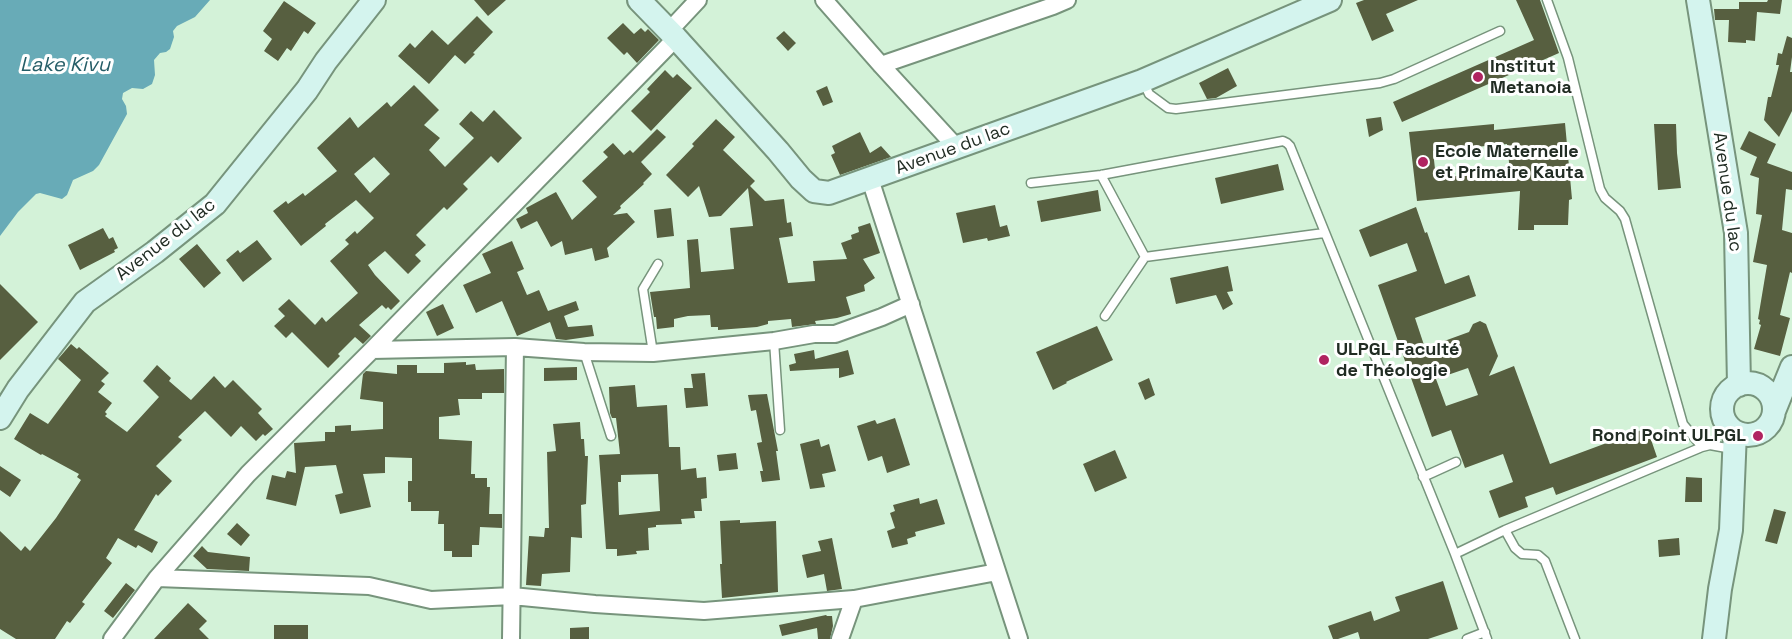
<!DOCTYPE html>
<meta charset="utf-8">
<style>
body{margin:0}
canvas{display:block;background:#d3f2d8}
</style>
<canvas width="1792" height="639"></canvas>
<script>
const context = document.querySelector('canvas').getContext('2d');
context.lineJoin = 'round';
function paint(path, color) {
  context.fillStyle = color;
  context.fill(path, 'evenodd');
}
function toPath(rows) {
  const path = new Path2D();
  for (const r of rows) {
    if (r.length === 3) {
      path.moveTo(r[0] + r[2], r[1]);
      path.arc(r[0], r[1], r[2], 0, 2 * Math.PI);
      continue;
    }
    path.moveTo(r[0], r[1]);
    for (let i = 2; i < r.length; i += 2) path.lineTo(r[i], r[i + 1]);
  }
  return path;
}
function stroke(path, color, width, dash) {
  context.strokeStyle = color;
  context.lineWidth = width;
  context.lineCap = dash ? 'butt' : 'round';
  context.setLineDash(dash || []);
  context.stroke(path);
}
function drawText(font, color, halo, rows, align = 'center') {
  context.font = font + ' "Space Grotesk",sans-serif';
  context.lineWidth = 6;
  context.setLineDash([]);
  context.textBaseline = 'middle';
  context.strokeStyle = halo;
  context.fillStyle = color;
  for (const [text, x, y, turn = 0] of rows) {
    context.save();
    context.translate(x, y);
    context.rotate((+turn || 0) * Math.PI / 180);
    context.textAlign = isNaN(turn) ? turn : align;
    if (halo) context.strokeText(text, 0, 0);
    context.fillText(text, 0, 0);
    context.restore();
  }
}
paint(toPath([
 [0,0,210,0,195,17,177,26,173,31,174,37,170,49,166,52,160,53,154,60,155,75,152,84,143,89,132,88,123,93,122,99,126,106,127,114,99,165,93,171,73,180,67,195,62,199,40,193,36,194,18,212,0,236]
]), '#68abb7');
paint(toPath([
 [474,0,506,0,488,16],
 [1364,0,1418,0,1386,14,1394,31,1372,41,1356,3],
 [1516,0,1540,0,1559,53,1402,122,1393,102,1534,40],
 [1768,0,1782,0,1780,14,1757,12,1755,41,1746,40,1746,43,1728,42,1729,20,1715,20,1714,9,1739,9,1739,2,1767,2],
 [284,1,316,23,308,34,304,31,291,51,287,48,278,61,264,51,272,39,263,31],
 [477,16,493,32,473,53,475,54,465,64,455,55,429,84,398,56,410,43,415,48,432,30,448,45],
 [623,23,634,34,641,28,645,32,648,29,659,40,637,63,627,52,624,55,607,38],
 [784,31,796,43,788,51,776,38],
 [1787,36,1792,38,1792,57,1790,72,1792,72,1792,111,1779,137,1764,120,1768,97,1771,97,1779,65,1776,65,1778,53,1782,54],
 [1228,68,1237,86,1216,98,1207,99,1199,83],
 [665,70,673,78,677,74,692,88,651,131,631,111,650,92,647,89],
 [414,85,439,110,424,125,440,138,429,150,445,167,474,138,459,124,471,111,483,122,494,110,522,138,498,163,491,156,463,184,468,189,447,210,444,207,416,235,426,245,415,255,421,261,408,274,385,251,368,265,375,275,400,301,391,310,388,307,386,309,382,305,359,325,371,336,363,344,355,337,338,354,340,356,328,368,292,332,286,338,274,326,285,316,278,309,289,299,315,325,322,317,326,322,358,293,330,261,349,244,345,240,355,231,357,234,374,218,356,200,325,224,326,226,301,246,273,211,286,201,288,204,303,193,305,196,337,171,317,148,334,132,350,117,358,128,387,102,391,107],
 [374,157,390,174,370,193,354,174],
 [827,86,833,102,823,106,816,91],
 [1381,117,1383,130,1369,137,1366,119],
 [716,119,735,137,723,150,755,181,750,186,765,201,784,199,787,223,791,222,793,236,779,238,788,283,815,281,813,261,847,259,841,243,852,239,851,235,859,232,858,227,870,223,880,253,863,259,875,278,864,285,865,291,846,297,851,314,837,318,815,321,816,324,792,327,791,319,768,321,768,324,757,327,718,330,718,327,711,327,710,315,688,316,674,319,674,327,657,329,656,317,654,317,650,292,690,288,687,240,698,239,701,272,734,269,730,228,753,226,748,188,721,216,709,217,699,186,688,197,666,175,694,146,692,144],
 [1565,123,1572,199,1569,200,1568,225,1534,225,1534,230,1518,230,1520,191,1417,201,1409,132,1494,124,1494,130],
 [1507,144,1510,171,1436,178,1433,151],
 [1654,124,1676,124,1677,153,1681,188,1658,190],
 [657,129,666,137,641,162,652,174,643,183,644,184,620,206,621,208,613,215,627,213,635,222,607,248,609,257,595,261,592,248,565,255,562,241,551,247,537,221,521,229,516,219,528,213,526,208,556,192,572,220,597,197,582,181,608,157,603,152,613,143,624,155,630,150,633,153],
 [1749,131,1776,144,1767,163,1792,172,1792,190,1786,189,1782,230,1792,233,1792,273,1790,272,1780,315,1790,318,1780,356,1754,349,1761,325,1759,324,1760,320,1758,319,1767,265,1753,262,1762,215,1756,214,1759,178,1750,175,1757,157,1740,149],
 [860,132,870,153,881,146,891,157,840,175,831,155,835,153,832,146],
 [1278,164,1284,190,1221,204,1215,178],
 [1098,190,1101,211,1041,222,1037,201],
 [995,205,1000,227,1007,225,1010,236,988,241,987,238,963,243,956,213],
 [1416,207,1425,233,1427,232,1445,284,1469,275,1476,296,1415,318,1425,348,1469,332,1473,324,1480,321,1486,324,1498,356,1489,376,1514,366,1550,464,1647,428,1657,457,1556,495,1553,487,1525,497,1528,507,1499,518,1489,491,1513,482,1503,454,1465,468,1451,430,1432,437,1378,285,1417,271,1407,243,1370,257,1359,230],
 [1468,368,1478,395,1446,406,1436,379],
 [671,208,674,236,657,238,654,210],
 [103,228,109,239,113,237,118,248,114,250,115,252,80,270,68,245],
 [257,240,272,259,243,282,226,260,238,250,240,253],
 [512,241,524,269,517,272,527,295,539,290,548,311,576,301,579,310,564,316,568,327,592,325,594,336,566,340,556,339,550,322,517,336,502,301,476,313,463,285,491,273,482,254],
 [197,244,221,273,204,288,179,259],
 [1228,266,1233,291,1227,292,1233,304,1223,310,1216,295,1176,304,1170,278],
 [0,284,38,322,0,360],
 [443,304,454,328,437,336,426,312],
 [1097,326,1113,360,1066,382,1067,383,1053,390,1036,352],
 [71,344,77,349,79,347,109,373,101,381,105,384,98,392,112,403,105,412,107,414,105,416,127,432,159,397,143,381,157,365,171,378,169,381,191,400,214,376,225,388,233,380,262,409,258,413,273,429,265,436,263,434,256,441,241,426,231,437,205,411,178,437,182,440,156,466,172,481,158,496,156,494,134,530,158,542,152,553,138,545,136,548,118,538,106,558,112,563,82,602,85,604,70,623,67,621,55,639,16,639,0,629,0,531,21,551,25,546,30,551,56,518,81,480,77,477,79,474,42,454,41,455,14,439,30,413,48,424,81,380,58,359],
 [814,350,815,359,848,350,854,374,839,378,839,368,790,371,789,365,796,363,794,354],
 [466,362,466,365,475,364,476,370,504,369,504,393,482,393,482,399,458,399,460,415,439,417,439,439,472,441,471,474,475,474,475,478,487,478,487,487,490,487,489,514,502,514,502,528,480,527,479,545,472,545,472,557,452,557,452,551,444,551,444,524,438,524,439,511,411,511,411,502,408,502,408,481,412,481,412,458,385,457,385,473,363,474,371,507,340,514,335,495,343,493,336,465,305,467,296,506,266,499,272,475,285,478,287,471,296,473,294,443,325,441,325,432,335,432,335,426,351,425,351,431,383,429,383,402,360,399,363,374,366,371,397,374,397,365,417,365,417,373,444,373,444,363],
 [577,367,577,380,544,381,544,368],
 [705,373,708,406,686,408,684,388,693,388,691,374],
 [1149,378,1155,395,1145,400,1138,383],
 [635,385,637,407,667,405,669,447,680,447,681,470,696,468,697,478,706,477,707,498,701,499,702,511,694,511,695,518,681,519,682,524,656,525,656,527,648,528,649,550,636,551,637,554,617,556,617,549,606,549,599,455,620,454,616,418,612,418,610,413,609,387],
 [658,474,660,511,619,515,618,482,621,482,621,475],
 [767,394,778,451,776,451,780,480,762,482,760,471,763,471,757,443,762,442,756,410,751,411,748,395],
 [895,418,910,465,887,473,882,456,868,461,857,426,875,420,877,424],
 [580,422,581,439,584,439,585,456,588,456,586,504,581,505,582,538,571,537,570,572,542,574,541,586,526,585,529,536,544,537,545,528,549,528,547,452,556,451,553,424],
 [819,439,821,447,829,444,836,471,822,474,825,487,810,489,800,444],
 [1115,450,1127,478,1095,492,1083,464],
 [736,453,738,469,719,471,717,455],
 [0,466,21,480,10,497,0,490],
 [1686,477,1702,478,1702,502,1685,502],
 [919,498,920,504,937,499,945,524,915,532,916,536,907,539,908,544,892,548,887,531,895,528,890,513,895,511,893,505],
 [1774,509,1786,512,1777,544,1765,541],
 [740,520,740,523,776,521,778,592,722,598,720,564,722,564,720,521],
 [237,523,250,535,241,546,227,534],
 [832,538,842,589,827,591,824,574,807,578,802,555,821,551,818,541],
 [1679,538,1680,555,1659,557,1658,540],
 [202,546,208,552,250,557,249,571,207,569,193,556],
 [1443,581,1458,629,1428,639,1360,639,1358,632,1338,639,1333,639,1328,626,1371,611,1374,621,1400,611,1395,597],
 [126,583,135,590,113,618,104,611],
 [188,603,207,621,199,629,209,639,154,639],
 [826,615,827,616,832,616,833,626,830,639,818,639,817,628,782,636,779,625],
 [274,625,308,625,308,639,274,639],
 [589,627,589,639,570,639,570,628]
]), '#575f40');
const lane = toPath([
 [1547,0,1568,58,1600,189,1605,198,1620,211,1625,219,1683,424,1702,447],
 [1143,81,1149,94,1168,108,1176,109,1380,83,1394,79,1500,31],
 [1101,175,1145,257,1324,233],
 [1031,183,1101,175,1283,141,1287,143,1290,146,1455,554,1487,639],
 [1105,316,1145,257],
 [774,341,780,430],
 [584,352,611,436],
 [653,353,643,289,658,264],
 [1423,477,1456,462],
 [1505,530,1515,548,1522,554,1538,555,1545,561,1575,639],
 [1455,554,1505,530,1702,447,1710,445,1732,449],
 [1467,639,1485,632]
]);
const street = toPath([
 [824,0,881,65,957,148],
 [669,31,698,0],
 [881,65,1053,6,1067,0],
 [870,179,1019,639],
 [372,350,515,347,584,352,653,353,774,341,814,334,835,334,882,317,911,304],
 [157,578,369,586,431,600,512,596,595,604,704,611,854,599,997,572],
 [112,639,157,578,248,474,372,350,676,38],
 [511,639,515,347],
 [840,639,854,599]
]);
const secondary = toPath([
 [639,0,676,38,778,151,801,179,814,191,829,193,1142,81,1330,0],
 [1698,0,1736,233,1739,385],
 [1748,409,26],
 [1774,411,1792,367],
 [0,418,18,389,85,302,155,252,215,204,307,90,326,61,374,0],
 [1714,639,1720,589,1731,530,1735,432]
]);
stroke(lane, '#77947c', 11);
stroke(street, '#77947c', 20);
stroke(secondary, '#77947c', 26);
stroke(lane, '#fff', 8);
stroke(street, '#fff', 16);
stroke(secondary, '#d4f4ee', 22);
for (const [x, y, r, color] of [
 [1478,77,6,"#b02460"],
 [1423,162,6,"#b02460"],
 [1324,360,6,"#b02460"],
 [1758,436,6,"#b02460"]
]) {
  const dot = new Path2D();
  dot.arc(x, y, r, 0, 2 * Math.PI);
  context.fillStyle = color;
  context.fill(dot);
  stroke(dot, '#fff', 2);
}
drawText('bold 18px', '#212c23', '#fff', [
 ["Institut",1490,67],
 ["Metanoia",1490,88],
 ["Ecole Maternelle",1435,152],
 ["et Primaire Kauta",1435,173],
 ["ULPGL Faculté",1336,350],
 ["de Théologie",1336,371],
 ["Rond Point ULPGL",1746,436,"right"]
], 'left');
drawText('18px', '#212c23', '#fff', [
 ["Avenue du lac",953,149,-20],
 ["Avenue du lac",1727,192,82],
 ["Avenue du lac",166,240,-38]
]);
drawText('italic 20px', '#255d67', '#fff', [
 ["Lake Kivu",65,66]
]);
</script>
